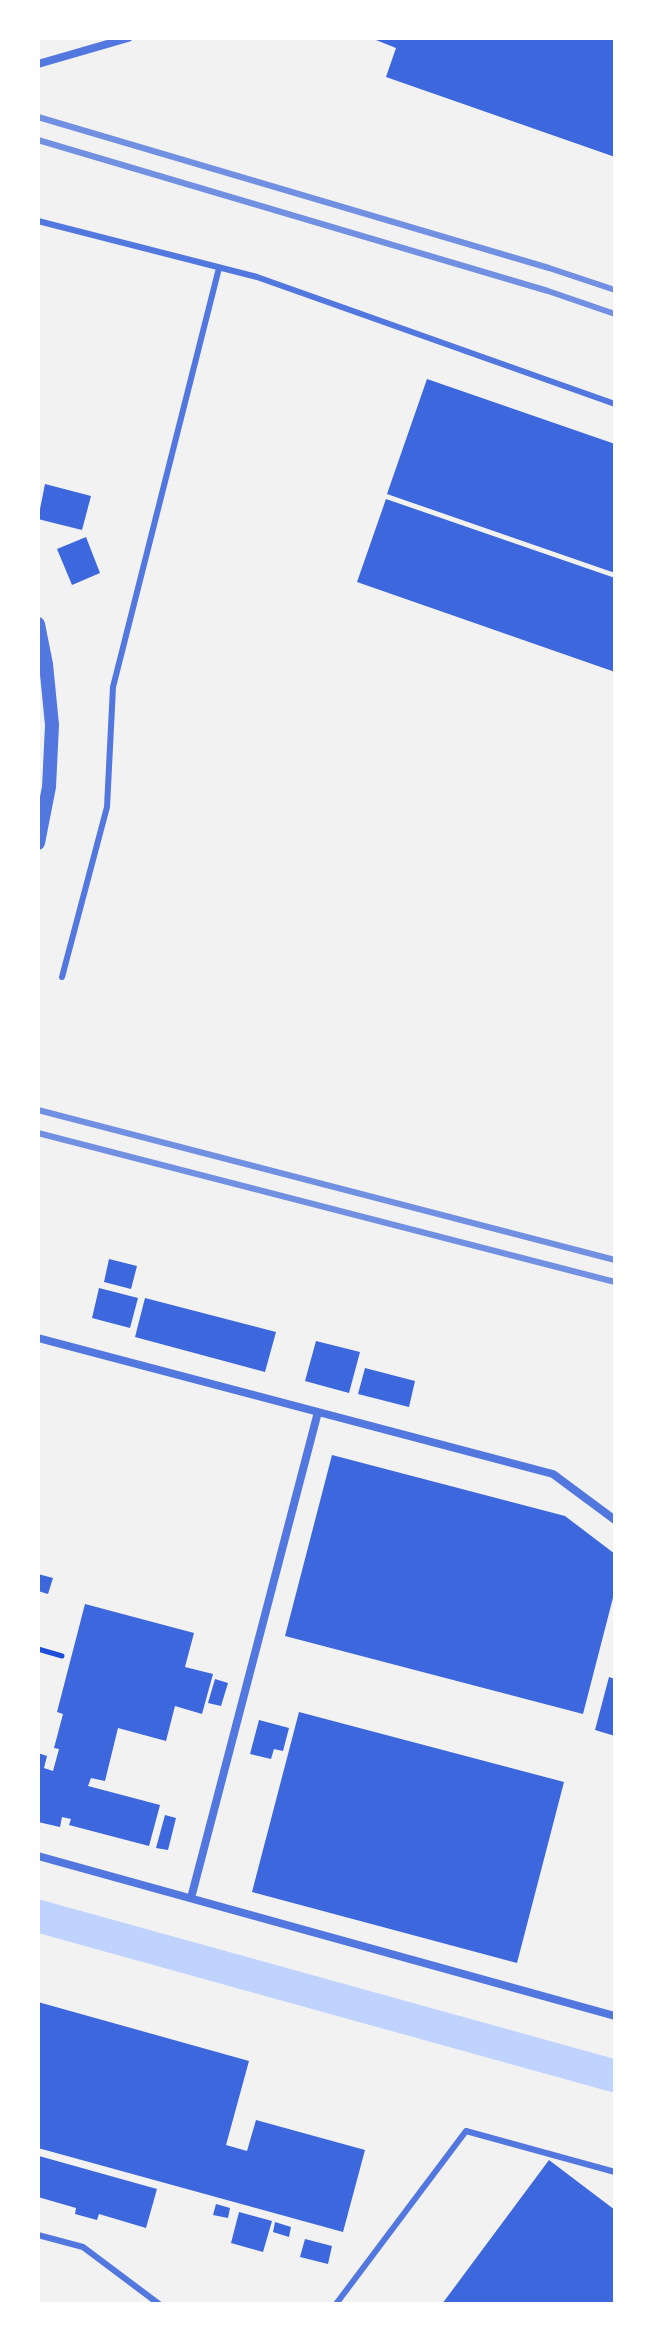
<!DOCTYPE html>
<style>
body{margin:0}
#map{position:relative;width:653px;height:2342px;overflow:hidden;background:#f2f2f2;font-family:"Work Sans",sans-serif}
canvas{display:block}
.frame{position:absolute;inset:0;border:40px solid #fff;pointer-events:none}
</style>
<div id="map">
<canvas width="653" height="2342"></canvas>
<div class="frame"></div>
</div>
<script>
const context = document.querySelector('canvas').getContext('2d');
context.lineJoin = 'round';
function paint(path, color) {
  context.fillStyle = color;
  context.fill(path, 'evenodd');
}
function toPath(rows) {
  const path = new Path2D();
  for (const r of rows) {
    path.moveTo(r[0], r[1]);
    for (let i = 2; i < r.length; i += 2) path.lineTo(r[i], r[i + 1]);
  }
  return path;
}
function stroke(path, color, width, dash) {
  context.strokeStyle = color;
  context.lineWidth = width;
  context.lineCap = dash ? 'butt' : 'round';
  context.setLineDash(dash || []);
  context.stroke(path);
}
paint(toPath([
 [38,1899,615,2059,615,2093,38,1933]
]), '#bfd3fe');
paint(toPath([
 [371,38,615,38,615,157,386,77,396,48],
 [427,379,615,444,615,573,387,494],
 [45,484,91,496,82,530,38,519],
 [386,499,615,578,615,672,357,582],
 [86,537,100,573,72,585,57,549],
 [109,1259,137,1266,131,1289,104,1282],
 [99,1288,138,1298,130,1328,92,1318],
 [145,1298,276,1332,265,1372,135,1337],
 [316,1341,360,1352,349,1393,305,1381],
 [365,1368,415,1381,409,1407,358,1394],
 [332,1455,565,1516,615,1554,615,1590,583,1714,285,1636],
 [38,1574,53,1578,48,1594,38,1591],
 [85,1604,194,1633,185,1667,213,1674,202,1714,175,1706,166,1741,118,1728,105,1781,91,1778,88,1786,160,1805,149,1846,69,1825,71,1819,62,1817,60,1827,38,1822,38,1753,47,1756,44,1768,53,1771,59,1749,54,1748,63,1714,57,1712],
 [609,1677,615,1679,615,1736,595,1730],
 [215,1679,228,1683,221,1706,208,1703],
 [299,1712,564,1782,517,1963,252,1892],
 [259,1720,289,1728,283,1751,274,1749,271,1759,250,1754],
 [165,1815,176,1818,168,1850,156,1848],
 [38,2002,249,2061,226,2145,247,2151,256,2120,365,2150,343,2232,38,2148],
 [39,2156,157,2189,146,2228,99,2214,97,2220,75,2214,76,2208,38,2197],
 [549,2160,615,2210,615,2304,442,2304],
 [216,2204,230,2208,228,2218,213,2215],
 [239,2212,272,2221,263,2252,231,2243],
 [275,2222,291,2227,289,2237,273,2232],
 [305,2239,332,2246,328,2264,300,2257]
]), '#3d67dc');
stroke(toPath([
 [38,1649,62,1656]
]), '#1d4ed8', 5);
stroke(toPath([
 [38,221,257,277,615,404],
 [62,977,107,807,113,687,219,268],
 [38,2235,83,2247,159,2304],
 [336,2304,466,2131,615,2172]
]), '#5277de', 6);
stroke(toPath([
 [38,64,128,38],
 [38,1338,553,1474,615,1520],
 [38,1856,615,2016],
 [191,1898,318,1412]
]), '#5277de', 8);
stroke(toPath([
 [38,624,46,664,52,725,49,787,38,843]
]), '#5277de', 14);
stroke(toPath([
 [38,117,549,268,615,290],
 [38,140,548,291,615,314],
 [38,1110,615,1260],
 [38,1133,615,1282]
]), '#7290e2', 6);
</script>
